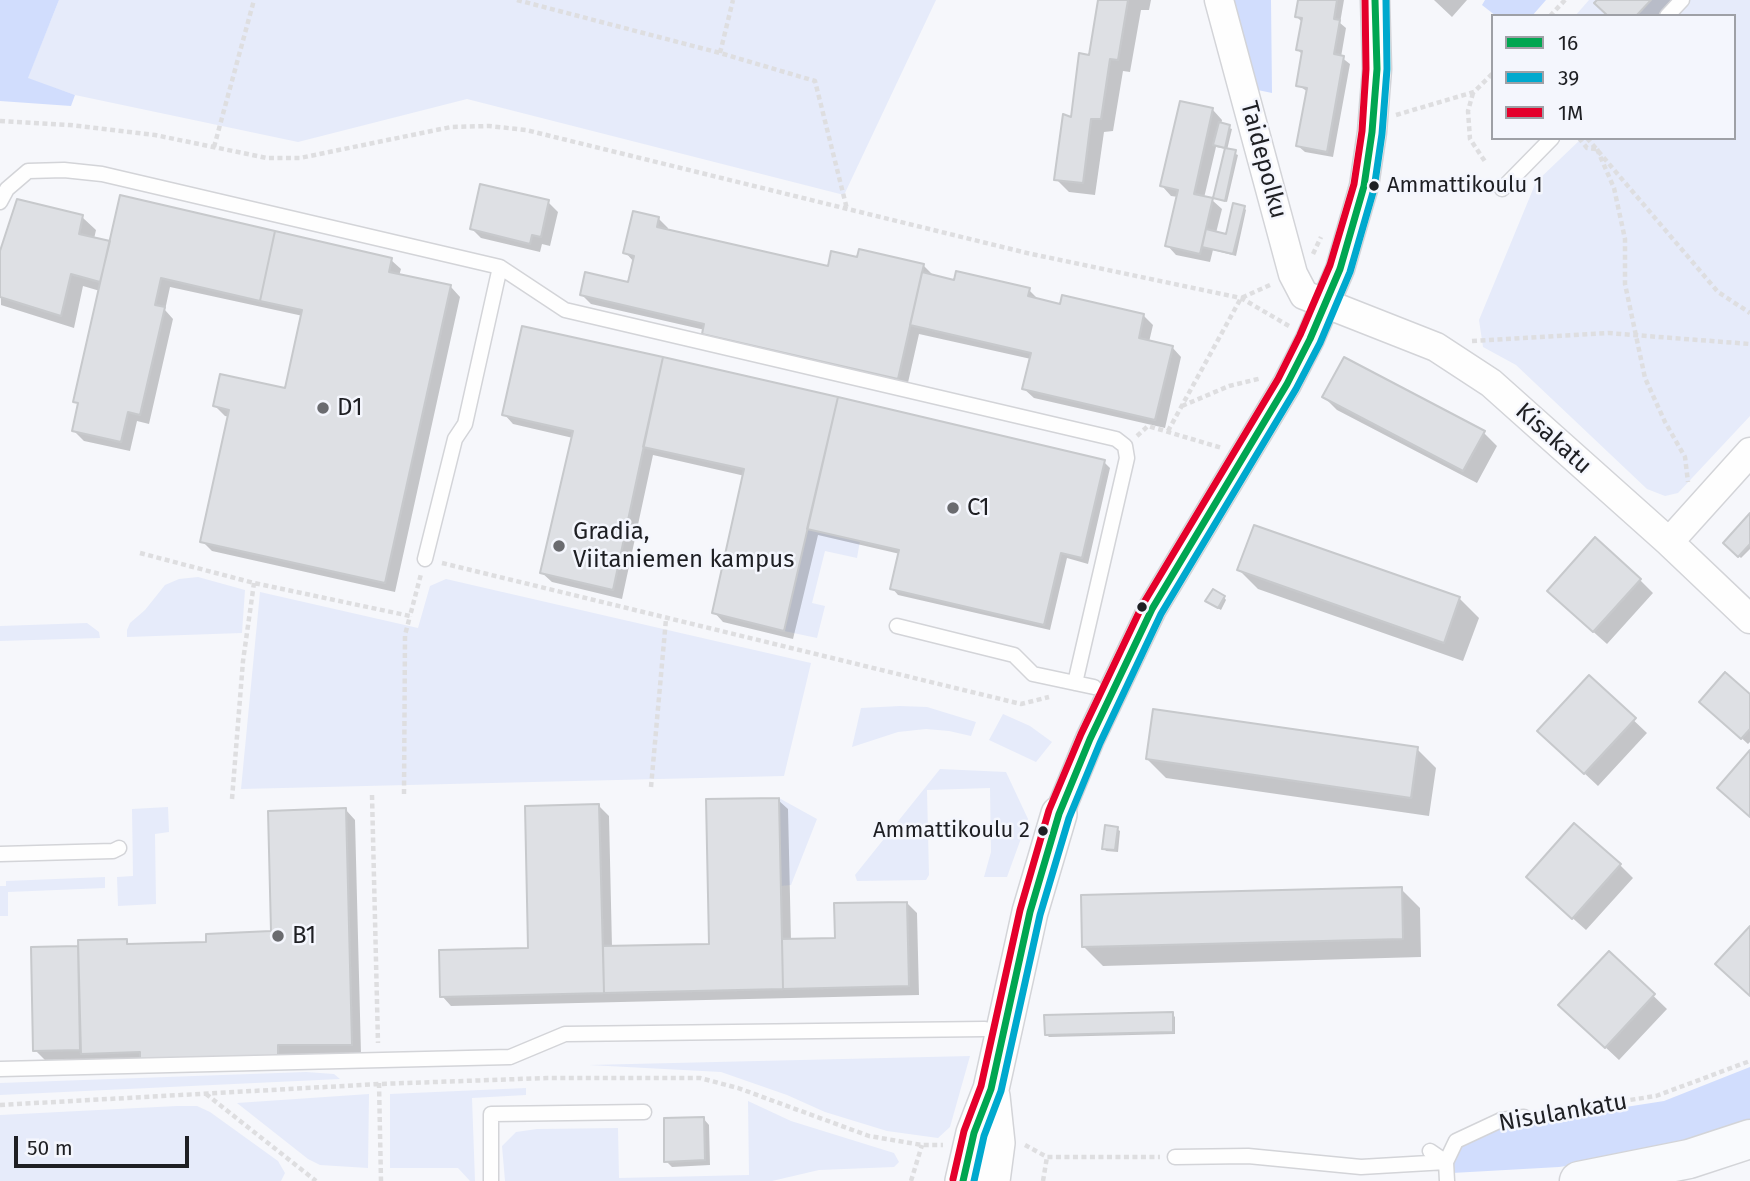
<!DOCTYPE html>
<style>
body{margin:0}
#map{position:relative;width:1750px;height:1181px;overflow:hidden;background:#f6f7fb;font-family:"Fira Sans",sans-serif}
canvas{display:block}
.legend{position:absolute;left:1491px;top:14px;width:245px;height:126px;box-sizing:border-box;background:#f4f6fd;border:2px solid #9ea0a6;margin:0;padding:9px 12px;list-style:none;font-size:21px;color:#1e1f23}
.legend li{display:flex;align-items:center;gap:14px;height:35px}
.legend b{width:35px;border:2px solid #9ea0a6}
.scale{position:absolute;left:14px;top:1136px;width:175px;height:32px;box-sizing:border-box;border:4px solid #1e1f23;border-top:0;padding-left:9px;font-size:21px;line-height:24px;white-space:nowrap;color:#1e1f23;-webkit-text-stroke:5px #f4f6fd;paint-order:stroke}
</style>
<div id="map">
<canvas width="1750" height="1181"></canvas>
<ul class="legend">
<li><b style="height:9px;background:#00a651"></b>16</li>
<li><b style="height:9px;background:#00a9ce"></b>39</li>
<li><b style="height:9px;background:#e4002b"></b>1M</li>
</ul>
<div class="scale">50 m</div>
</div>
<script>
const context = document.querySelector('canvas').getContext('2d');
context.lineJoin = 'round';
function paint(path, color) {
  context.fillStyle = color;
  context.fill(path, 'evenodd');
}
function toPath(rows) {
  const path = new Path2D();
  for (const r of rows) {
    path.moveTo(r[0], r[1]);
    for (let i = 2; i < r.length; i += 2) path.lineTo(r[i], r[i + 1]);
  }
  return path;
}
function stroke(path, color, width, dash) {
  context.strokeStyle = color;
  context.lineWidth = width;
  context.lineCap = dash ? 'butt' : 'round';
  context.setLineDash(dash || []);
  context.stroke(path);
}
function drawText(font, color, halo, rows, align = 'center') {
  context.font = font + ' "Fira Sans",sans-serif';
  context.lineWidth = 5;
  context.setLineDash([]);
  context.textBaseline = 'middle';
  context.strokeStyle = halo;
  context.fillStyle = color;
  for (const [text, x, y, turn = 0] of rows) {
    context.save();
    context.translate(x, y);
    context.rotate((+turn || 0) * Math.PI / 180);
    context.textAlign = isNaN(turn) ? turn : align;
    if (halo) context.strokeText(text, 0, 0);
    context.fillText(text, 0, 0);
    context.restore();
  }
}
paint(toPath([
 [59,0,936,0,844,195,467,99,298,142,75,95,27,79],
 [1589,0,1750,0,1750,416,1678,493,1665,496,1647,489,1516,365,1483,347,1479,320,1536,182,1582,138,1734,138,1734,16,1575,16],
 [807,529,860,541,857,558,825,551,812,603,825,606,817,638,784,631],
 [198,577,245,590,242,633,127,637,127,630,130,623,145,610,165,585,179,579],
 [446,579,811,663,784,776,241,789,260,592,418,628,430,586],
 [87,623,99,632,100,638,0,641,0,626],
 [900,706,927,707,976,722,971,736,949,731,926,729,898,732,852,747,861,708],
 [1003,714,1030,726,1052,742,1036,762,989,740],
 [940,769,1006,772,1028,819,1007,877,984,877,991,852,990,788,927,790,929,875,926,880,857,881,855,875],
 [779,798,817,819,791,885,781,886],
 [168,807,169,832,155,834,156,904,118,906,117,877,133,876,132,809],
 [105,877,105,888,8,892,8,916,0,916,0,886,6,886,6,881],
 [970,1056,950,1127,938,1138,887,1131,825,1112,787,1095,721,1072,589,1065],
 [306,1072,334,1074,340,1079,0,1095,0,1083],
 [526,1088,526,1095,472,1098,475,1181,470,1181,458,1168,390,1168,390,1094],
 [369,1094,368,1168,320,1165,308,1159,237,1103],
 [748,1101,791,1121,894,1153,899,1162,894,1167,819,1170,772,1181,505,1181,502,1146,516,1132,537,1129,618,1128,619,1178,749,1175],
 [177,1106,197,1106,210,1112,278,1161,285,1173,281,1181,0,1181,0,1115]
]), '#e6ebfa');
paint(toPath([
 [0,0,59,0,28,78,75,95,71,106,0,101],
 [1231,0,1271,0,1272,93,1253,89],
 [1485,0,1546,0,1532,16,1496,16,1482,5],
 [1750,1067,1750,1120,1717,1133,1648,1154,1559,1167,1452,1173,1451,1162,1461,1144,1504,1126,1664,1101]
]), '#d1ddfd');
paint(toPath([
 [1100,0,1151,0,1149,10,1141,10,1130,72,1123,71,1113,131,1104,132,1095,195,1069,192,1056,179,1090,57],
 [1300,0,1344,0,1340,23,1346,28,1341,57,1350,64,1333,157,1305,152,1298,146,1308,92,1298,85,1303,55,1298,50,1303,23,1297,17],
 [1434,0,1467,0,1452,17],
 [1600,0,1676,0,1661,16,1610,16],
 [1181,103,1213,110,1222,120,1221,125,1232,129,1227,150,1238,155,1227,202,1215,198,1226,149,1216,147,1204,198,1212,200,1222,209,1216,233,1227,236,1244,208,1246,210,1236,256,1213,250,1210,262,1176,255,1167,245,1178,197,1171,196,1162,186],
 [548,202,558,212,550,246,542,244,540,252,481,238,472,229],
 [82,217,96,230,94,239,111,243,391,260,401,269,399,276,451,287,460,297,395,592,212,551,202,541,230,417,225,416,215,406,286,390,303,316,170,287,165,310,173,319,149,424,137,421,130,451,84,441,74,431,80,406,75,401,100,291,83,286,74,328,1,305,0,257],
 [658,218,668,228,667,231,829,268,859,259,923,265,933,275,955,282,1029,290,1039,300,1062,306,1144,316,1153,325,1149,342,1172,347,1181,357,1165,428,1034,398,1024,389,1031,359,919,334,907,387,714,343,704,333,705,330,591,304,582,295,629,284,634,262,625,252],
 [1324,397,1484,433,1497,446,1477,483,1337,410],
 [504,414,1104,462,1110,468,1088,564,1067,558,1050,630,898,595,892,588,900,554,818,535,793,639,723,622,714,612,745,476,653,455,622,599,552,582,542,573,573,438,513,424],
 [1750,516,1750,549,1741,558,1725,543],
 [1255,527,1460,599,1479,618,1463,661,1258,589,1239,570],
 [1640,580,1653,593,1607,644,1562,604],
 [1224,597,1226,600,1221,610,1210,604],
 [1589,678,1647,733,1598,786,1553,744],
 [1750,697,1750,742,1748,744,1708,708],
 [1417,749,1436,768,1429,816,1166,778,1147,759],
 [778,800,788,809,791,941,837,940,907,903,917,913,919,995,451,1006,442,996,530,950,599,806,609,816,612,947,711,945],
 [346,810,355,820,361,1054,287,1054,287,1067,92,1063,88,1059,45,1060,35,1050,33,949,79,948,126,941,131,945,208,943,273,933],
 [1117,829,1120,831,1118,852,1106,851,1104,848],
 [1620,865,1633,878,1586,930,1541,890],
 [1401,889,1420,908,1421,957,1103,966,1084,947],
 [1609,953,1667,1009,1619,1060,1574,1018],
 [1172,1014,1175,1017,1175,1034,1049,1037,1046,1034],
 [703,1118,709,1125,710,1165,672,1167,666,1161]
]), '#0003');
const building = toPath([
 [1098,0,1128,0,1118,60,1110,59,1101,119,1091,119,1083,183,1054,180,1063,114,1071,117,1079,53,1089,55,1098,0],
 [1298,0,1337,0,1334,19,1340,20,1334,54,1344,56,1327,152,1296,146,1307,88,1296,86,1302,51,1296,50,1302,18,1295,17,1298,0],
 [1597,0,1651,0,1636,16,1608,16,1594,3,1597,0],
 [1180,101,1213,108,1194,194,1213,198,1200,254,1165,246,1178,190,1160,186,1180,101],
 [1219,122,1230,125,1225,148,1213,145,1219,122],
 [1225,148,1236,150,1225,201,1213,198,1225,148],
 [480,184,549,200,541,237,532,235,530,244,470,229,480,184],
 [120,195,275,231,260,301,161,278,155,305,165,307,140,415,128,412,121,442,72,431,78,403,73,402,120,195],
 [17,199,83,215,79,234,110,241,100,282,71,274,61,316,0,297,0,251,17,199],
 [1233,203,1245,206,1233,254,1202,247,1206,229,1226,234,1233,203],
 [633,211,659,217,657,227,828,266,831,251,857,257,859,249,924,264,898,379,702,334,704,324,580,295,585,272,628,282,634,256,623,253,633,211],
 [275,231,392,258,389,272,451,285,385,583,200,542,229,410,213,406,220,374,285,388,302,310,260,301,275,231],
 [956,271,1030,288,1028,296,1060,304,1062,295,1144,314,1139,338,1173,346,1155,420,1022,389,1031,353,910,325,922,272,954,280,956,271],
 [522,326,663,357,613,590,540,573,573,431,502,415,522,326],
 [663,357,838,397,784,631,712,613,744,469,643,447,663,357],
 [1344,357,1485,431,1463,471,1322,397,1344,357],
 [838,397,1105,460,1082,558,1061,553,1044,625,890,589,899,550,807,529,838,397],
 [1750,513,1750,544,1738,557,1723,543,1750,513],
 [1254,525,1460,597,1444,643,1237,570,1254,525],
 [1595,537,1641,579,1593,632,1547,591,1595,537],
 [1213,589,1225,596,1218,608,1205,601,1213,589],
 [1725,672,1750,694,1750,729,1741,739,1699,702,1725,672],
 [1589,675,1636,718,1584,774,1537,731,1589,675],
 [1153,709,1418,747,1411,798,1146,759,1153,709],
 [1750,750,1750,817,1717,788,1750,750],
 [779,798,783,989,604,993,603,946,709,944,706,799,779,798],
 [599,804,604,993,440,997,439,950,528,948,525,806,599,804],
 [346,808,352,1045,278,1045,278,1058,140,1062,140,1052,81,1054,78,940,127,939,127,944,206,942,206,934,271,931,268,811,346,808],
 [1574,823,1621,864,1572,919,1526,877,1574,823],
 [1105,825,1118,827,1115,850,1102,849,1105,825],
 [1402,887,1403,939,1082,947,1081,895,1402,887],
 [907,902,909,986,783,989,782,939,835,938,834,903,907,902],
 [1750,926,1750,996,1715,964,1750,926],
 [78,946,80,1050,33,1051,31,947,78,946],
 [1609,951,1655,994,1605,1048,1558,1005,1609,951],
 [1173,1012,1173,1032,1045,1035,1044,1015,1173,1012],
 [704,1117,705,1160,664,1162,664,1118,704,1117]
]);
paint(building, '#dee0e4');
stroke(building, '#c7c9cc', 2);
const service = toPath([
 [1667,16,1682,0],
 [1502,189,1552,138],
 [0,202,7,189,28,171,64,170,102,174,500,267,565,310,1116,439,1125,446,1127,458,1075,683],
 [425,559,455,439,465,424,500,267],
 [897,626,1014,655,1033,674,1094,687],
 [0,854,113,851,119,848],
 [0,1069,510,1057,565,1034,985,1029],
 [1430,1151,1446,1162,1447,1181],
 [1175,1157,1248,1156,1361,1167,1446,1162,1456,1141,1501,1120,1524,1117],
 [491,1181,491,1114,644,1112]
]);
const minor = toPath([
 [1219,0,1293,274,1304,295,1436,347,1491,383,1669,542,1750,619],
 [1669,542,1750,452],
 [1059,814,1090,739,1152,609,1287,384,1310,339,1340,269,1364,186,1372,132,1377,69,1375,0]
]);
const tertiary = toPath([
 [963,1181,974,1133,991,1089,1030,912,1059,814],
 [992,1181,997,1143,992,1096]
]);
const secondary = toPath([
 [1579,1181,1689,1159,1750,1139]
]);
stroke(service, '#d3d4d8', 17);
stroke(minor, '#d3d4d8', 31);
stroke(tertiary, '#d3d4d8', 38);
stroke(secondary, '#d3d4d8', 41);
stroke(toPath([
 [517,0,720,53,815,81,847,209],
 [1550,16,1565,0],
 [720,53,733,0],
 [1473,93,1468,111,1470,139,1486,163],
 [1396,115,1474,92,1493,73],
 [0,121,70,125,155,135,267,158,300,158,451,127,489,126,526,130,1027,253,1241,298,1289,326],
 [1579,138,1587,148,1596,149],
 [1587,138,1718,292,1750,313],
 [214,147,254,0],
 [1597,149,1614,188,1625,239,1625,284,1645,378,1665,422,1685,457,1688,482],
 [1313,254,1321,237],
 [1472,341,1608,333,1750,344],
 [1182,406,1229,386,1262,378],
 [1168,431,1241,298,1270,285],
 [1137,436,1148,426,1222,448],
 [140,553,254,583,410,616,421,574],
 [442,563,1021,704,1049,697],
 [651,787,666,619],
 [404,794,405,635,410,616],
 [372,795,378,1043],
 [232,799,243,661,254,583],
 [379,1083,381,1181],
 [206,1094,316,1181],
 [0,1105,379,1084,547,1078,700,1078,738,1088,869,1136,922,1145,943,1145],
 [1538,1114,1656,1096,1750,1061],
 [1025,1145,1047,1157,1160,1157],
 [911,1181,922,1145],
 [1043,1181,1047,1157]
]), '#dedee0', 4.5, [5, 3.5]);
stroke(service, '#fefefe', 14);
stroke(minor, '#fefefe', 28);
stroke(tertiary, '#fefefe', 35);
stroke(secondary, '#f9fafd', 38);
stroke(toPath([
 [963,1181,974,1133,991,1089,1030,912,1059,814,1090,739,1152,609,1287,384,1310,339,1340,269,1364,186,1372,132,1377,69,1375,0]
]), '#00a651', 7);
stroke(toPath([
 [974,1181,984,1136,1001,1091,1040,915,1069,818,1100,743,1161,614,1296,389,1320,343,1350,272,1374,189,1382,134,1387,69,1386,0]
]), '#00a9ce', 7);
stroke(toPath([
 [953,1179,964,1131,981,1086,1020,910,1049,810,1081,734,1143,604,1278,379,1300,335,1330,265,1354,184,1362,131,1366,69,1365,0]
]), '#e4002b', 7);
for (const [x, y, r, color] of [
 [1374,186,6,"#1e1f23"],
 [323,408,7,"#6a6b6f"],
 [953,508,7,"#6a6b6f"],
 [559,546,7,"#6a6b6f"],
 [1142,607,6,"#1e1f23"],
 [1043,831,6,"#1e1f23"],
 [278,936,7,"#6a6b6f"]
]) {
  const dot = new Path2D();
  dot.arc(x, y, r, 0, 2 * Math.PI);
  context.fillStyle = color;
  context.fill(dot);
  stroke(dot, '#f4f6fd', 2.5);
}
drawText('22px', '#1e1f23', '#f4f6fd', [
 ["Ammattikoulu 1",1387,186],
 ["Ammattikoulu 2",1030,831,"right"]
], 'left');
drawText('24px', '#1e1f23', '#f4f6fd', [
 ["Taidepolku",1263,160,75],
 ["Kisakatu",1553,439,42],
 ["Nisulankatu",1563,1113,-10]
]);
drawText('24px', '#1e1f23', '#f4f6fd', [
 ["D1",337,408],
 ["C1",967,508],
 ["Gradia,",573,532],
 ["Viitaniemen kampus",573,560],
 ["B1",292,936]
], 'left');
</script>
